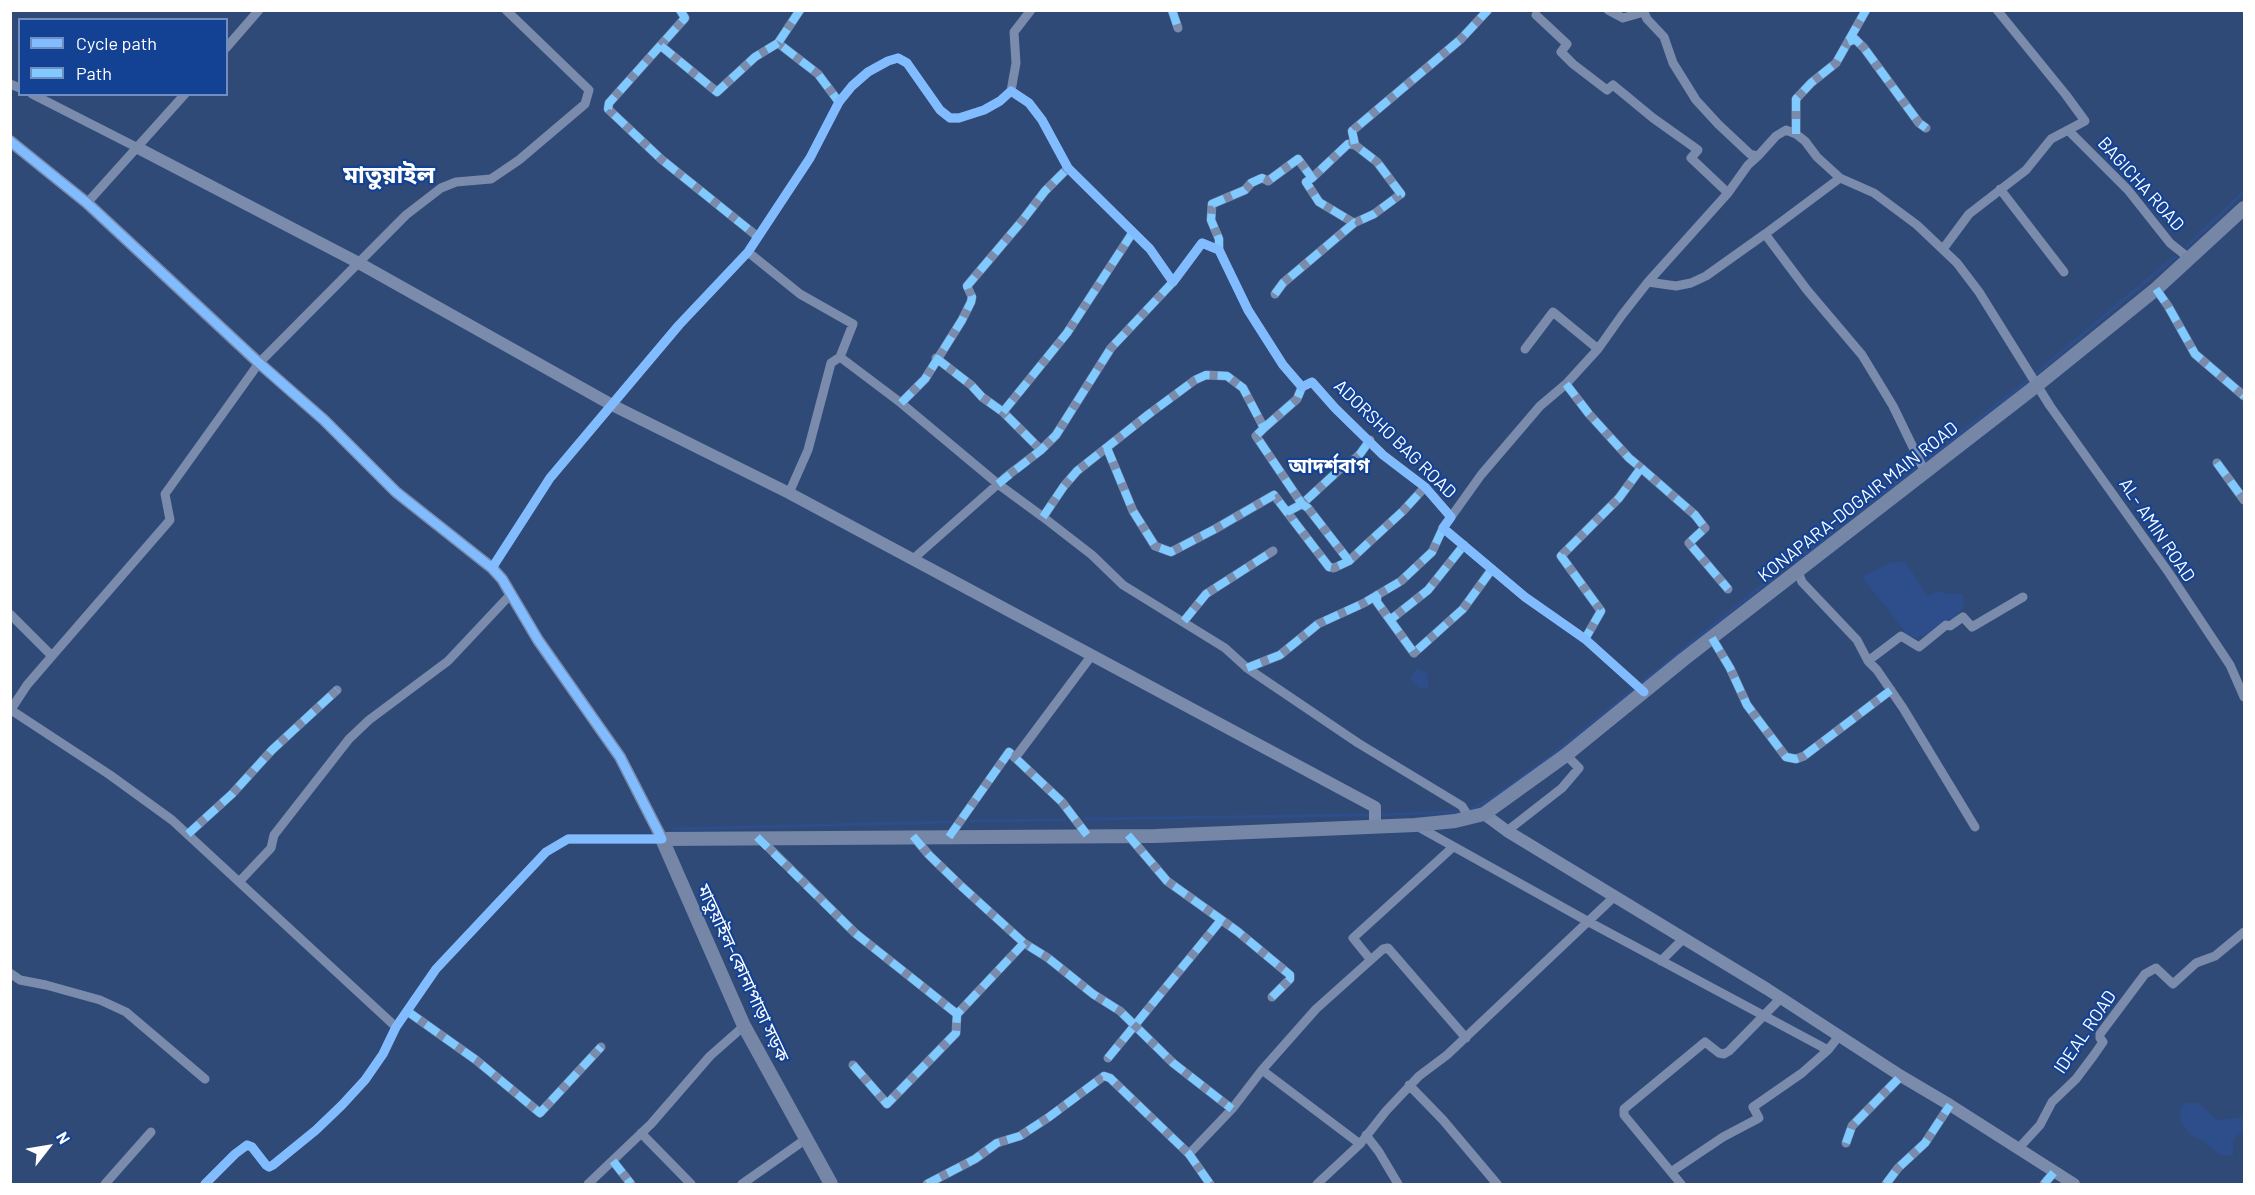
<!DOCTYPE html>
<meta charset="utf-8">
<style>
body{margin:0}
#map{position:relative;width:2255px;height:1195px;overflow:hidden;background:#304a78;font-family:Barlow,sans-serif}
canvas{display:block}
.frame{position:absolute;inset:0;border:12px solid #fff;pointer-events:none}
.legend{position:absolute;left:18px;top:18px;width:210px;height:78px;box-sizing:border-box;background:#134295;border:2px solid #718ebf;margin:0;padding:8px 10px;list-style:none;font-size:18px;color:#fff}
.legend li{display:flex;align-items:center;gap:12px;height:30px}
.legend b{width:30px;border:2px solid #718ebf}
.north{position:absolute;left:18px;top:1117px;width:60px;height:60px;-webkit-text-stroke:4px #134295;paint-order:stroke;rotate:59deg;font-size:16px;font-weight:700;line-height:24px;text-align:center;color:#fff}
.north::after{content:'';display:block;margin:auto;width:21px;height:27px;background:#fff;clip-path:polygon(50% 0,100% 100%,50% 72%,0 100%)}
</style>
<div id="map">
<canvas width="2255" height="1195"></canvas>
<div class="frame"></div>
<ul class="legend">
<li><b style="height:8px;background:#80bcff"></b>Cycle path</li>
<li><b style="height:8px;background:#80caff"></b>Path</li>
</ul>
<div class="north">N</div>
</div>
<script>
const context = document.querySelector('canvas').getContext('2d');
context.lineJoin = 'round';
function paint(path, color) {
  context.fillStyle = color;
  context.fill(path, 'evenodd');
}
function toPath(rows) {
  const path = new Path2D();
  for (const r of rows) {
    path.moveTo(r[0], r[1]);
    for (let i = 2; i < r.length; i += 2) path.lineTo(r[i], r[i + 1]);
  }
  return path;
}
function stroke(path, color, width, dash) {
  context.strokeStyle = color;
  context.lineWidth = width;
  context.lineCap = dash ? 'butt' : 'round';
  context.setLineDash(dash || []);
  context.stroke(path);
}
function drawText(font, color, halo, rows, align = 'center') {
  context.font = font + ' Barlow,"Noto Sans Bengali",sans-serif';
  context.lineWidth = 4.5;
  context.setLineDash([]);
  context.textBaseline = 'middle';
  context.strokeStyle = halo;
  context.fillStyle = color;
  for (const [text, x, y, turn = 0] of rows) {
    context.save();
    context.translate(x, y);
    context.rotate((+turn || 0) * Math.PI / 180);
    context.textAlign = isNaN(turn) ? turn : align;
    if (halo) context.strokeText(text, 0, 0);
    context.fillText(text, 0, 0);
    context.restore();
  }
}
paint(toPath([
 [1905,561,1927,596,1940,591,1947,594,1963,594,1964,606,1955,618,1942,623,1928,634,1915,638,1906,633,1862,577,1888,563],
 [1417,669,1426,672,1429,684,1427,688,1421,689,1412,681,1411,677],
 [2187,1103,2198,1103,2217,1120,2244,1117,2244,1131,2233,1139,2233,1155,2221,1156,2203,1141,2191,1135,2181,1122,2180,1108]
]), '#2d4e8b');
stroke(toPath([
 [2187,246,2244,192],
 [1379,815,1451,812,1472,809,1495,796,1550,757,1753,593,2021,386,2175,257],
 [1085,819,1372,815],
 [971,821,1065,820],
 [673,829,950,822]
]), '#2d4e8b', 3);
stroke(toPath([
 [680,10,685,18,609,103,608,109,661,159,758,237],
 [800,10,778,43,818,74,839,102],
 [1172,10,1178,28],
 [1608,10,1623,18,1644,12,1647,19,1664,37,1673,63,1696,100,1718,124,1750,154,1758,156,1776,136,1786,130,1796,134,1805,141,1817,157,1840,178,1874,193,1917,225,1957,263,1979,292,2050,406,2169,573,2230,665,2244,697],
 [1536,15,1567,44,1561,52,1573,64,1607,90,1613,85,1653,118,1698,150,1691,158,1728,193],
 [1848,42,1855,39,1864,48,1919,123,1926,128],
 [661,46,717,92,755,57,778,43],
 [226,48,259,10],
 [10,84,20,88],
 [1011,91,1016,63,1014,32,1031,10],
 [32,94,138,148],
 [2069,131,2128,190,2170,243,2190,259],
 [1796,134,1796,99,1811,83,1836,63,1866,10],
 [1312,178,1306,182,1319,202,1354,223],
 [1840,178,1765,234,1807,290,1862,355,1893,406,1925,472],
 [2000,189,2064,272],
 [87,203,185,94],
 [1943,249,1969,214,2026,170,2051,139,2085,121,2066,95,1997,10],
 [1219,250,1219,239,1211,220,1212,204,1245,190,1251,183,1262,178,1268,181,1298,159,1312,178,1348,144,1355,145,1352,131,1461,39,1488,10],
 [748,252,800,294,853,324,840,357,901,403,998,484,1043,517,1092,555,1123,585,1225,648,1247,668,1358,743,1462,806,1470,819],
 [1648,282,1676,286,1691,283,1706,276,1765,234],
 [2156,289,2168,306,2195,354,2244,396],
 [1275,294,1283,283,1354,223,1374,214,1401,194,1377,162,1355,145],
 [1525,349,1553,312,1598,349],
 [936,358,971,385,982,397,1003,412,1041,450],
 [1566,384,1589,414,1629,458,1641,468,1619,498,1561,556,1601,611,1585,639],
 [901,403,925,379,962,320,971,302,972,297,967,286,1022,221,1045,191,1068,168],
 [1003,412,1067,333,1133,232],
 [1264,428,1297,399,1302,387],
 [1107,448,1133,511,1155,546,1171,552,1215,529,1274,495,1329,567,1334,568,1349,561,1367,544,1403,511,1425,487],
 [2217,463,2244,500],
 [1641,468,1695,515,1705,528,1689,543,1728,589],
 [789,493,808,450,831,363,840,357],
 [1287,512,1302,504,1339,470,1350,463,1360,454,1370,440],
 [1043,517,1064,486,1077,471,1149,414,1195,380,1206,375,1227,376,1243,388,1264,428,1256,436,1302,504,1308,508,1349,561],
 [1451,517,1481,475,1540,406,1566,384,1598,349,1622,315,1648,282,1728,193,1748,165,1758,156],
 [913,559,1007,476,1041,450,1056,435,1111,348,1173,282],
 [492,568,550,478,679,325,748,252,810,158,839,102,852,86,868,72,888,61,898,58,907,63,940,110,950,118,959,118,984,110,1000,101,1011,91,1029,103,1042,120,1068,168,1150,249,1173,282,1202,243,1219,250,1248,310,1283,365,1302,387,1312,382,1335,408,1383,455,1425,487,1451,517,1443,528,1525,597,1585,639,1644,692],
 [1798,572,1802,582,1857,640,1868,661,1877,670,1903,708,1975,827],
 [1377,595,1377,602,1390,620,1428,590,1464,545],
 [10,614,52,656],
 [1390,620,1414,653,1463,609,1492,569],
 [1184,621,1206,594,1273,551],
 [1712,638,1730,668,1747,705,1786,757,1796,759,1804,756,1891,690],
 [1868,661,1901,636,1919,647,1946,625,1950,626,1963,617,1972,627,2023,597],
 [1247,668,1280,655,1318,624,1364,603,1401,581,1432,552,1443,528],
 [11,710,110,775,172,820,396,1027],
 [10,711,27,685,52,656,170,520,165,494,259,363,406,215,441,188,456,182,491,179,519,160,585,104,589,90,506,10],
 [1015,758,1092,655],
 [1415,825,1589,922,1828,1050],
 [1507,831,1562,788,1579,768,1566,755],
 [188,834,232,794,272,750,337,690],
 [1128,835,1167,881,1237,931,1290,975,1290,979,1272,997],
 [913,836,929,855,960,885,1024,943,1048,958,1093,994,1120,1011,1173,1063,1232,1109],
 [949,837,1009,752,1062,802,1087,835],
 [759,838,855,933,957,1014],
 [239,882,271,848,274,835,349,739,369,720,448,661,511,594],
 [1370,959,1353,938,1453,847],
 [1661,961,1683,939],
 [10,973,20,980,46,985,100,1000,126,1012,205,1079],
 [407,1011,476,1060,540,1113,601,1047],
 [1108,1058,1221,920],
 [853,1065,887,1104,956,1033,957,1014,960,1011,1024,943],
 [1262,1070,1360,1144],
 [1409,1085,1443,1120,1497,1184],
 [641,1133,691,1184],
 [1366,1135,1379,1152,1398,1184],
 [1846,1143,1852,1126,1901,1076],
 [2018,1149,2040,1125,2052,1102,2076,1079,2094,1055,2103,1042,2100,1038,2100,1034,2145,974,2156,968,2173,984,2196,963,2215,956,2244,932],
 [1189,1154,1232,1109,1262,1070,1316,1009,1383,949,1388,948,1466,1038],
 [613,1161,631,1184],
 [1671,1172,1723,1137,1759,1118,1753,1107,1802,1073,1828,1050,1839,1036],
 [105,1184,151,1132],
 [205,1184,235,1154,247,1145,252,1147,266,1165,269,1167,273,1165,316,1130,342,1105,365,1080,383,1054,396,1027,436,969,546,852,568,839,662,839],
 [588,1184,651,1124,710,1056,744,1026],
 [742,1184,806,1139],
 [927,1184,975,1159,997,1143,1020,1136,1049,1117,1104,1076,1110,1078,1189,1154,1210,1184],
 [1317,1184,1360,1144,1386,1111,1419,1076,1447,1055,1615,896],
 [1681,1184,1624,1115,1624,1109,1705,1042,1719,1053,1724,1054,1729,1051,1781,998],
 [1886,1184,1898,1168,1925,1143,1950,1105],
 [2044,1184,2055,1171]
]), '#7a8bab', 9);
stroke(toPath([
 [10,141,87,203,259,363,324,420,396,492,492,568,502,579,538,640,620,757,662,839],
 [138,148,357,262,612,405,789,493,1375,807,1375,825],
 [1484,814,1507,831,1767,989,1901,1076,1950,1105,2074,1184]
]), '#7a8bab', 12);
stroke(toPath([
 [831,1184,744,1026,662,839,1156,836,1415,825,1455,821,1484,814,1566,755,1684,659,2036,386,2156,289,2244,208]
]), '#7586a7', 14);
stroke(toPath([
 [680,10,685,18,609,103,608,109,661,159,758,237],
 [800,10,778,43,818,74,839,102],
 [1172,10,1178,28],
 [1848,42,1855,39,1864,48,1919,123,1926,128],
 [661,46,717,92,755,57,778,43],
 [1796,134,1796,99,1811,83,1836,63,1866,10],
 [1312,178,1306,182,1319,202,1354,223],
 [1219,250,1219,239,1211,220,1212,204,1245,190,1251,183,1262,178,1268,181,1298,159,1312,178,1348,144,1355,145,1352,131,1461,39,1488,10],
 [2156,289,2168,306,2195,354,2244,396],
 [1275,294,1283,283,1354,223,1374,214,1401,194,1377,162,1355,145],
 [936,358,971,385,982,397,1003,412,1041,450],
 [1566,384,1589,414,1629,458,1641,468,1619,498,1561,556,1601,611,1585,639],
 [901,403,925,379,962,320,971,302,972,297,967,286,1022,221,1045,191,1068,168],
 [1003,412,1067,333,1133,232],
 [1264,428,1297,399,1302,387],
 [1107,448,1133,511,1155,546,1171,552,1215,529,1274,495,1329,567,1334,568,1349,561,1367,544,1403,511,1425,487],
 [2217,463,2244,500],
 [1641,468,1695,515,1705,528,1689,543,1728,589],
 [998,484,1041,450,1056,435,1111,348,1173,282],
 [1287,512,1302,504,1339,470,1350,463,1360,454,1370,440],
 [1043,517,1064,486,1077,471,1149,414,1195,380,1206,375,1227,376,1243,388,1264,428,1256,436,1302,504,1308,508,1349,561],
 [1377,595,1377,602,1390,620,1428,590,1464,545],
 [1390,620,1414,653,1463,609,1492,569],
 [1184,621,1206,594,1273,551],
 [1712,638,1730,668,1747,705,1786,757,1796,759,1804,756,1891,690],
 [1247,668,1280,655,1318,624,1364,603,1401,581,1432,552,1443,528],
 [188,834,232,794,272,750,337,690],
 [1128,835,1167,881,1237,931,1290,975,1290,979,1272,997],
 [913,836,929,855,960,885,1024,943,1048,958,1093,994,1120,1011,1173,1063,1232,1109],
 [757,837,855,933,957,1014],
 [949,837,1009,752,1062,802,1087,835],
 [407,1011,476,1060,540,1113,601,1047],
 [1108,1058,1221,920],
 [853,1065,887,1104,956,1033,957,1014,960,1011,1024,943],
 [1846,1143,1852,1126,1901,1076],
 [613,1161,631,1184],
 [927,1184,975,1159,997,1143,1020,1136,1049,1117,1104,1076,1110,1078,1189,1154,1210,1184],
 [1886,1184,1898,1168,1925,1143,1950,1105],
 [2044,1184,2055,1171]
]), '#80caff', 8, [15, 8]);
stroke(toPath([
 [10,141,87,203,259,363,324,420,396,492,492,568,502,579,538,640,620,757,662,839,568,839,546,852,436,969,396,1027,383,1054,365,1080,342,1105,316,1130,273,1165,269,1167,266,1165,252,1147,247,1145,235,1154,205,1184],
 [492,568,550,478,679,325,748,252,810,158,839,102,852,86,868,72,888,61,898,58,907,63,940,110,950,118,959,118,984,110,1000,101,1011,91,1029,103,1042,120,1068,168,1150,249,1173,282,1202,243,1219,250,1248,310,1283,365,1302,387,1312,382,1335,408,1383,455,1425,487,1451,517,1443,528,1525,597,1585,639,1644,692]
]), '#80bcff', 9);
drawText('18px', '#fff', '#134295', [
 ["BAGICHA ROAD",2141,184,48],
 ["ADORSHO BAG ROAD",1395,439,44],
 ["KONAPARA-DOGAIR MAIN ROAD",1858,502,-38],
 ["AL- AMIN ROAD",2157,530,56],
 ["মাতুয়াইল-কোনাপাড়া সড়ক",743,973,65],
 ["IDEAL ROAD",2085,1032,-56]
]);
drawText('bold 20px', '#fff', '#134295', [
 ["আদর্শবাগ",1329,466]
]);
drawText('bold 24px', '#fff', '#134295', [
 ["মাতুয়াইল",389,175]
]);
</script>
